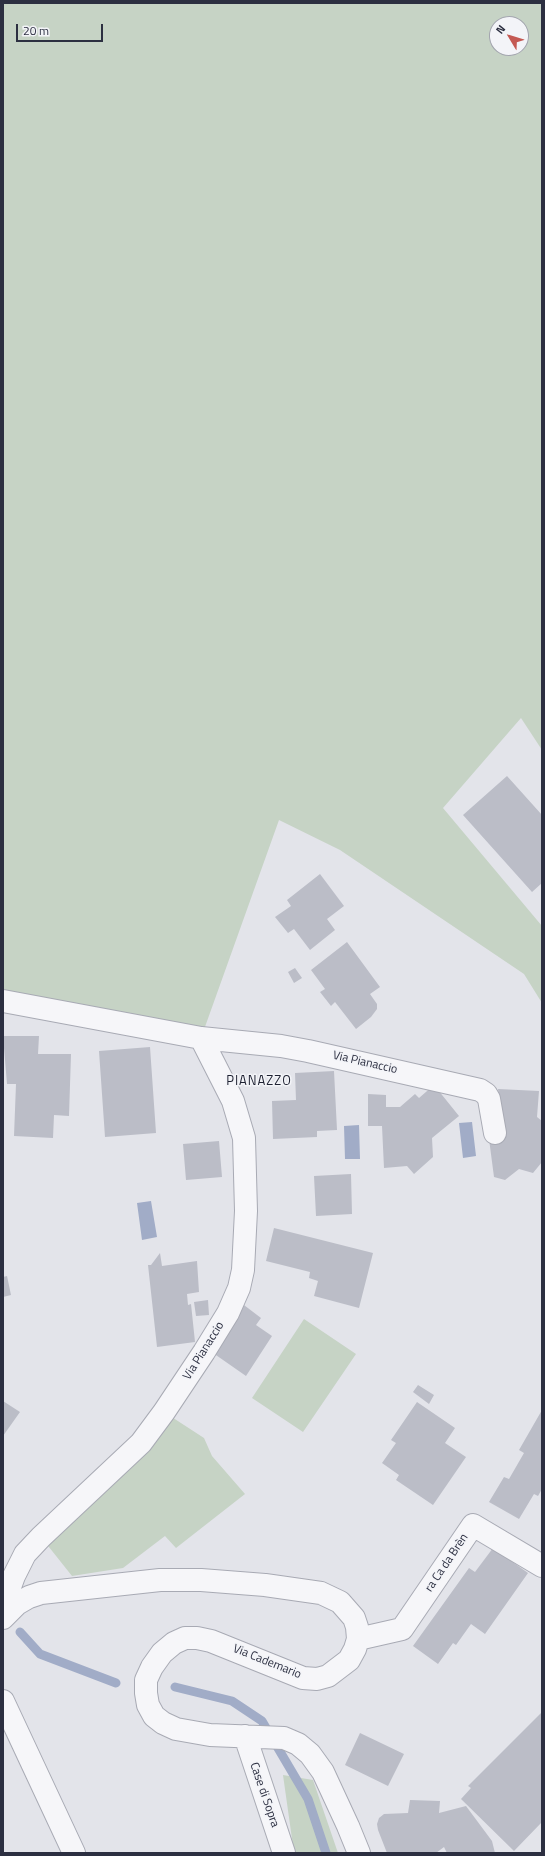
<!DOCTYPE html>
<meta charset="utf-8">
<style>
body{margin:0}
#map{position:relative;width:545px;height:1856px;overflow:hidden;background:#e3e4ea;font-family:"Titillium Web",sans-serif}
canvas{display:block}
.frame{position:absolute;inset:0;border:4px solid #2c2f41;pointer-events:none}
.north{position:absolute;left:489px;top:16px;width:40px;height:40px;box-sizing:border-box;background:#f3f4f8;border:1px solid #a3a5af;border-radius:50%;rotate:308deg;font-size:11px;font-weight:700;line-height:16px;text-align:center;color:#2c2f41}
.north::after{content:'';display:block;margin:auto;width:14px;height:18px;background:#c45953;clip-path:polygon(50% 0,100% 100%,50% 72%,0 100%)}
.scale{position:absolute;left:16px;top:24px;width:87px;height:18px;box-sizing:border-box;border:2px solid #2c2f41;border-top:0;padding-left:5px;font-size:12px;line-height:14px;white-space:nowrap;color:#2c2f41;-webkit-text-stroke:3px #f3f4f8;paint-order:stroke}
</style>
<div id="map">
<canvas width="545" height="1856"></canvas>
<div class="frame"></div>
<div class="north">N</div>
<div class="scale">20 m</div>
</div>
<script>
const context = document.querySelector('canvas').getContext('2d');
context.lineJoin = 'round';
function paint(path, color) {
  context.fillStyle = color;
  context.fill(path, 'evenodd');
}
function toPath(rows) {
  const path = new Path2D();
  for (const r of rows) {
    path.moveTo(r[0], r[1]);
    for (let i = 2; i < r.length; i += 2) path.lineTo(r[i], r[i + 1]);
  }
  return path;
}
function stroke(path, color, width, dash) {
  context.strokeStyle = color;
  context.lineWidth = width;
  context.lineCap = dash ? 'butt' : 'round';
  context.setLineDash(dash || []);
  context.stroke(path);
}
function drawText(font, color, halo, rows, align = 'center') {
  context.font = font + ' "Titillium Web",sans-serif';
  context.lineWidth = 3;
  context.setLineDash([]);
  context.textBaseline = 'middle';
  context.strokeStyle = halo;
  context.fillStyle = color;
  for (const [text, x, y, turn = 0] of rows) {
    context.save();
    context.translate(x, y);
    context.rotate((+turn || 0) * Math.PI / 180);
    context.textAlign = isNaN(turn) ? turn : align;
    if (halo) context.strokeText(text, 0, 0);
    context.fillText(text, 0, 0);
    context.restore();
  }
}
paint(toPath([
 [3,3,542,3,542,750,521,718,443,808,542,926,542,1003,524,974,340,850,279,820,201,1038,3,1001],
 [497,24,521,24,521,48,497,48],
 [304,1319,356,1354,303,1432,252,1398],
 [164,1412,204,1438,212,1456,245,1494,176,1548,165,1536,123,1568,72,1576,41,1537],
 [283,1775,313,1780,338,1853,294,1853]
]), '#c6d3c5');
paint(toPath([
 [472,1122,476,1156,463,1158,459,1123],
 [359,1125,360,1159,345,1159,344,1126],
 [151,1201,157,1237,142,1240,137,1203]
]), '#a1acc7');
stroke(toPath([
 [20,1632,40,1654,116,1683],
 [175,1687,232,1701,262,1721,308,1799,326,1853]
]), '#a1acc7', 9);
paint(toPath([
 [507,776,542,815,542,883,532,892,463,815],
 [320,874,344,906,327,919,335,930,310,950,294,929,288,933,275,917,291,906,287,900],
 [347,942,380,987,370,994,377,1004,377,1009,371,1017,356,1029,335,1002,331,1006,320,992,325,989,311,970],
 [295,968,302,978,294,983,288,972],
 [3,1036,39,1036,38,1054,71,1054,69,1116,54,1115,53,1138,14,1136,16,1084,7,1084],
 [150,1047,156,1133,105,1137,99,1051],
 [334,1071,337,1130,317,1131,317,1137,273,1139,272,1101,296,1100,295,1073],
 [434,1085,459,1116,432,1138,433,1157,414,1174,407,1166,384,1168,382,1126,368,1126,368,1094,386,1095,386,1107,400,1107,415,1094,419,1098],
 [498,1089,539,1091,537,1117,542,1121,542,1162,533,1173,519,1169,505,1180,494,1177,489,1139,504,1137],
 [219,1141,222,1177,186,1180,183,1144],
 [351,1174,352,1214,316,1216,314,1176],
 [274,1228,373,1253,359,1308,314,1296,318,1281,309,1278,310,1272,266,1261],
 [160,1253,162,1266,197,1261,199,1292,187,1294,188,1305,191,1304,195,1342,157,1347,148,1265,151,1265],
 [7,1276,11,1295,3,1297,3,1277],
 [208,1300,209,1315,196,1316,194,1302],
 [240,1302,261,1318,256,1325,272,1336,246,1376,213,1353],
 [418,1385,434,1395,429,1404,413,1392],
 [3,1401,20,1412,3,1436],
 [417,1402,455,1428,445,1443,466,1457,433,1505,396,1480,399,1475,382,1463,396,1443,391,1440],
 [542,1410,542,1489,538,1496,534,1494,519,1519,489,1502,504,1477,509,1479,524,1453,519,1450],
 [493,1548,528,1573,485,1634,471,1624,456,1645,453,1643,438,1664,413,1646,469,1568,475,1572],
 [542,1712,542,1822,514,1851,461,1799,471,1788,468,1786],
 [360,1733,404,1754,388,1786,345,1765],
 [410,1800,440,1801,439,1813,466,1806,492,1841,495,1853,447,1853,444,1847,436,1853,387,1853,378,1830,377,1824,379,1818,384,1814,408,1813]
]), '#bbbdc7');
const minor = toPath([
 [3,1001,201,1038,281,1046,308,1051,480,1090,486,1094,489,1099,495,1133],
 [8,1611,10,1587,14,1576,25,1554,41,1537,141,1443,164,1412,204,1352,228,1313,239,1288,243,1270,246,1211,244,1138,233,1101,201,1038],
 [3,1618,17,1604,29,1597,41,1593,160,1580,201,1580,265,1585,321,1593,340,1602,354,1618,357,1627,358,1639,355,1649,349,1660,328,1676,317,1679,303,1678,211,1641,197,1638,185,1638,174,1643,162,1653,152,1667,146,1680,146,1693,148,1705,154,1716,163,1723,176,1729,210,1735,284,1738,298,1744,310,1754,323,1772,348,1826,359,1853],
 [358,1639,402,1629,473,1525,542,1566],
 [3,1701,74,1853],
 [245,1736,284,1853]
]);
stroke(minor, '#a8aab4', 24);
stroke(minor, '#f6f6f9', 22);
drawText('12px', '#2c2f41', '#f3f4f8', [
 ["Via Pianaccio",365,1063,13],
 ["Via Pianaccio",204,1351,-58],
 ["ra Ca da Brèn",447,1563,-56],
 ["Via Cademario",267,1662,22],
 ["Case di Sopra",264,1795,71]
]);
context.letterSpacing = '1px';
drawText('13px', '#1e2132', '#f3f4f8', [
 ["PIANAZZO",259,1082]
]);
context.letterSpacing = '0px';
</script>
